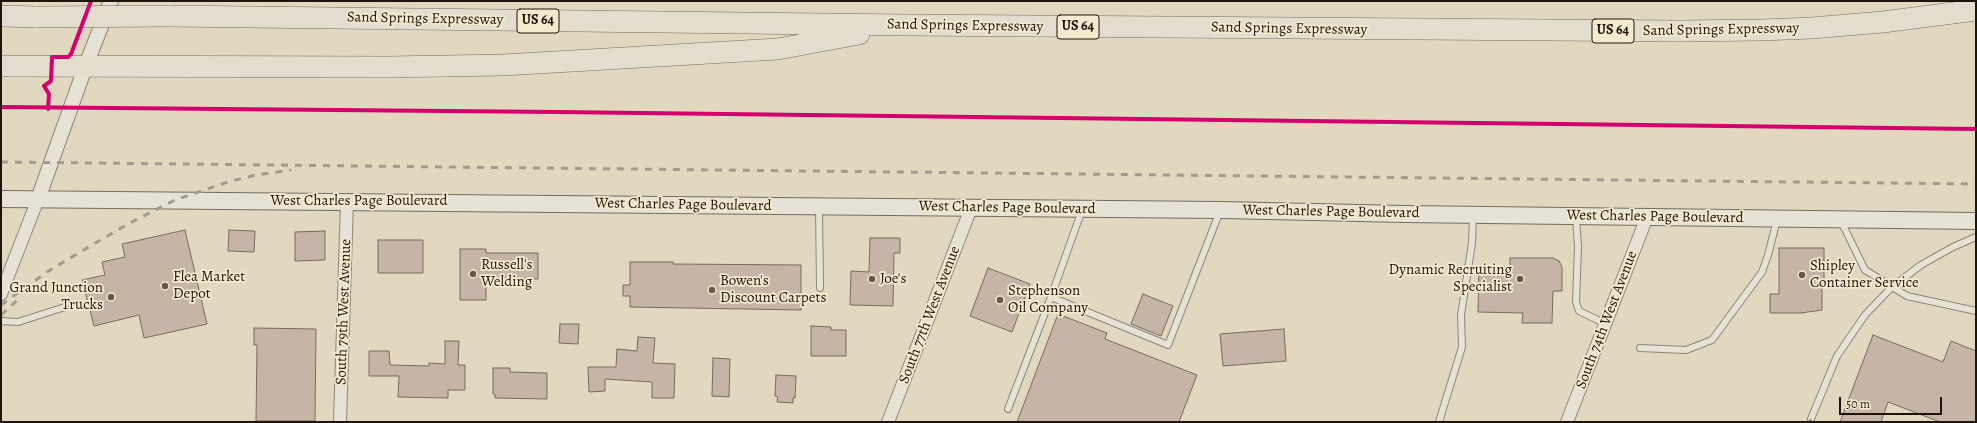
<!DOCTYPE html>
<style>
body{margin:0}
#map{position:relative;width:1977px;height:423px;overflow:hidden;background:#e1d8bf;font-family:Alegreya,serif}
canvas{display:block}
.frame{position:absolute;inset:0;border:2px solid #1e140d;pointer-events:none}
.scale{position:absolute;left:1839px;top:397px;width:103px;height:18px;box-sizing:border-box;border:2px solid #1e140d;border-top:0;padding-left:5px;font-size:12px;line-height:14px;white-space:nowrap;color:#1e140d;-webkit-text-stroke:3px #f4eacd;paint-order:stroke}
</style>
<div id="map">
<canvas width="1977" height="423"></canvas>
<div class="frame"></div>
<div class="scale">50 m</div>
</div>
<script>
const context = document.querySelector('canvas').getContext('2d');
context.lineJoin = 'round';
function paint(path, color) {
  context.fillStyle = color;
  context.fill(path, 'evenodd');
}
function toPath(rows) {
  const path = new Path2D();
  for (const r of rows) {
    path.moveTo(r[0], r[1]);
    for (let i = 2; i < r.length; i += 2) path.lineTo(r[i], r[i + 1]);
  }
  return path;
}
function stroke(path, color, width, dash) {
  context.strokeStyle = color;
  context.lineWidth = width;
  context.lineCap = dash ? 'butt' : 'round';
  context.setLineDash(dash || []);
  context.stroke(path);
}
function drawText(font, color, halo, rows, align = 'center') {
  context.font = font + ' Alegreya,serif';
  context.lineWidth = 3.5;
  context.setLineDash([]);
  context.textBaseline = 'middle';
  context.strokeStyle = halo;
  context.fillStyle = color;
  for (const [text, x, y, turn = 0] of rows) {
    context.save();
    context.translate(x, y);
    context.rotate((+turn || 0) * Math.PI / 180);
    context.textAlign = isNaN(turn) ? turn : align;
    if (halo) context.strokeText(text, 0, 0);
    context.fillText(text, 0, 0);
    context.restore();
  }
}
const building = toPath([
 [185,230,207,324,144,338,139,315,94,326,82,280,105,275,102,262,125,257,122,244,185,230],
 [229,230,255,231,254,252,228,251,229,230],
 [325,231,325,260,295,261,295,232,325,231],
 [870,238,900,238,900,253,894,253,893,306,850,305,851,271,869,272,870,238],
 [378,240,423,240,423,273,378,273,378,240],
 [1779,248,1824,248,1824,284,1822,284,1822,310,1801,313,1770,313,1770,294,1779,294,1779,248],
 [460,249,486,249,486,253,538,253,538,279,486,278,486,300,460,300,460,249],
 [1510,258,1553,258,1559,261,1562,267,1562,291,1553,291,1552,323,1522,323,1523,313,1478,312,1479,267,1510,267,1510,258],
 [630,262,673,262,673,264,801,265,801,310,630,307,630,296,623,296,623,285,630,285,630,262],
 [988,268,1030,284,1012,332,970,316,988,268],
 [1143,294,1173,306,1161,336,1131,324,1143,294],
 [1058,314,1107,333,1105,339,1197,375,1179,422,1017,422,1058,314],
 [560,324,579,324,578,344,559,343,560,324],
 [811,326,831,327,831,330,846,330,846,356,811,356,811,326],
 [254,328,316,329,315,421,256,421,257,345,254,345,254,328],
 [1284,329,1286,361,1223,366,1220,334,1284,329],
 [1873,335,1943,362,1951,341,1976,351,1976,422,1940,422,1888,402,1881,422,1840,422,1873,335],
 [638,337,655,338,653,363,675,364,674,398,652,398,652,382,605,379,605,391,589,392,588,367,616,367,617,349,637,351,638,337],
 [445,341,459,341,458,365,465,365,465,390,448,390,448,398,398,397,399,376,369,376,369,351,389,351,390,365,429,366,429,363,445,364,445,341],
 [713,358,730,359,729,397,712,396,713,358],
 [493,368,510,368,510,372,547,373,547,399,495,398,495,394,493,394,493,368],
 [776,375,796,376,795,398,793,398,793,403,777,402,778,397,775,396,776,375]
]);
paint(building, '#c6b4a6');
stroke(building, '#726d60', 1);
const service = toPath([
 [819,208,820,288],
 [1082,210,1051,297,1168,345,1220,211],
 [1576,216,1578,247,1576,302,1579,311,1606,324],
 [1841,221,1865,270,1907,296,1976,311],
 [1,321,18,322,65,307],
 [1640,348,1686,350,1712,340,1762,272,1768,255,1777,220],
 [1008,409,1051,297],
 [1811,419,1837,356,1865,315,1892,287,1921,265,1953,247,1976,237],
 [1439,422,1462,347,1461,315,1472,243,1473,215]
]);
const minor = toPath([
 [1,294,38,199],
 [340,422,347,201],
 [888,422,971,208],
 [1567,422,1647,217]
]);
const tertiary = toPath([
 [38,199,86,65,111,1]
]);
const secondary = toPath([
 [1,199,1221,210,1405,214,1976,221]
]);
const motorway = toPath([
 [1,16,37,17],
 [169,16,906,25,1679,31,1761,30,1812,28,1883,22,1976,10],
 [1,66,388,67,503,65,778,49,859,34]
]);
stroke(service, '#8d8779', 8);
stroke(minor, '#8d8779', 14);
stroke(tertiary, '#8d8779', 16);
stroke(secondary, '#726d60', 18);
stroke(motorway, '#726d60', 22);
stroke(service, '#e6e2d6', 6);
stroke(minor, '#e6e2d6', 12);
stroke(tertiary, '#e6e2d6', 14);
stroke(secondary, '#e6e2d6', 16);
stroke(motorway, '#e2ddcf', 21);
stroke(toPath([
 [1,162,1976,184],
 [1,305,47,272,92,245,128,224,175,200,231,181,256,175,291,170],
 [1,315,21,297],
 [1810,422,1811,419]
]), '#a09c92', 3, [7, 7]);
const motorwayBridge = toPath([
 [37,17,169,16]
]);
stroke(motorwayBridge, '#726d60', 22, []);
stroke(motorwayBridge, '#e2ddcf', 21);
stroke(toPath([
 [1,107,558,112,1976,129],
 [48,109,49,94,44,86,51,81,52,57,68,57,71,54,91,1]
]), '#d6006c', 4);
for (const [x, y, r, color] of [
 [473,274,4,"#62594b"],
 [1802,275,4,"#62594b"],
 [872,279,4,"#62594b"],
 [1520,279,4,"#62594b"],
 [165,286,4,"#62594b"],
 [712,290,4,"#62594b"],
 [111,297,4,"#62594b"],
 [1000,300,4,"#62594b"]
]) {
  const dot = new Path2D();
  dot.arc(x, y, r, 0, 2 * Math.PI);
  context.fillStyle = color;
  context.fill(dot);
  stroke(dot, '#f4eacd', 1.5);
}
for (const [x, y, w] of [
 [538,21,42],
 [1078,27,42],
 [1613,31,42]
]) {
  const box = new Path2D();
  box.roundRect(x - w / 2, y - 12, w, 24, 3);
  context.fillStyle = '#f4eacd';
  context.fill(box);
  stroke(box, '#1e140d', 1);
}
drawText('bold 14px', '#1e140d', null, [
 ["US 64",538,21],
 ["US 64",1078,27],
 ["US 64",1613,31]
]);
drawText('15px', '#1e140d', '#f4eacd', [
 ["Sand Springs Expressway",425,19,1],
 ["Sand Springs Expressway",965,26,1],
 ["Sand Springs Expressway",1289,29,1],
 ["Sand Springs Expressway",1721,30,-1],
 ["West Charles Page Boulevard",359,201],
 ["West Charles Page Boulevard",683,205,1],
 ["West Charles Page Boulevard",1007,208,1],
 ["West Charles Page Boulevard",1331,212,1],
 ["West Charles Page Boulevard",1655,217,1],
 ["South 79th West Avenue",344,312,-88],
 ["South 77th West Avenue",930,315,-69],
 ["South 74th West Avenue",1607,320,-69]
]);
drawText('15px', '#1e140d', '#f4eacd', [
 ["Russell's",481,265],
 ["Welding",481,282],
 ["Shipley",1810,266],
 ["Container Service",1810,283],
 ["Dynamic Recruiting",1512,270,"right"],
 ["Specialist",1512,287,"right"],
 ["Flea Market",173,277],
 ["Depot",173,294],
 ["Joe's",880,279],
 ["Bowen's",720,281],
 ["Discount Carpets",720,298],
 ["Grand Junction",103,288,"right"],
 ["Trucks",103,305,"right"],
 ["Stephenson",1008,291],
 ["Oil Company",1008,308]
], 'left');
</script>
